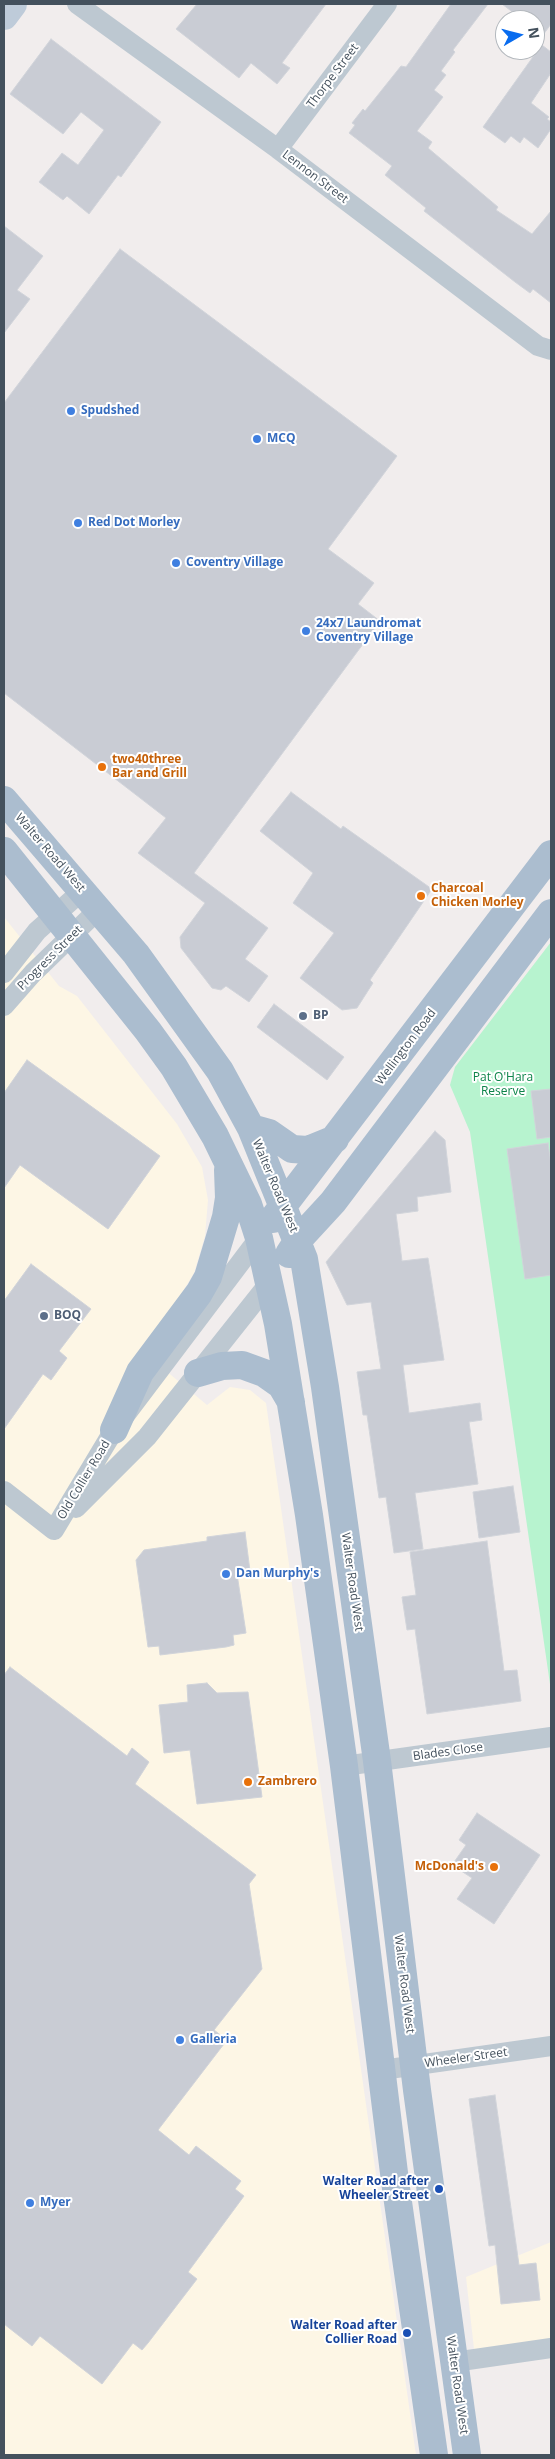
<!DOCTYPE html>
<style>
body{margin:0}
#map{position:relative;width:555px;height:2459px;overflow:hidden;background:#f1eded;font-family:"Open Sans",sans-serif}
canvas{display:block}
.frame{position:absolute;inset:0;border:5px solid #44515d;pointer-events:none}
.north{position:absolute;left:495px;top:10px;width:50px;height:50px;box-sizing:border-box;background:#fff;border:1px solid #b4b9be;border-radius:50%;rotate:82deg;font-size:14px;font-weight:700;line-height:20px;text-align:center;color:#44515d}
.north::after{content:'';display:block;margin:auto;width:18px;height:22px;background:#096cef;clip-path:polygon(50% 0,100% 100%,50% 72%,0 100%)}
</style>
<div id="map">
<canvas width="555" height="2459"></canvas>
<div class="frame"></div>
<div class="north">N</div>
</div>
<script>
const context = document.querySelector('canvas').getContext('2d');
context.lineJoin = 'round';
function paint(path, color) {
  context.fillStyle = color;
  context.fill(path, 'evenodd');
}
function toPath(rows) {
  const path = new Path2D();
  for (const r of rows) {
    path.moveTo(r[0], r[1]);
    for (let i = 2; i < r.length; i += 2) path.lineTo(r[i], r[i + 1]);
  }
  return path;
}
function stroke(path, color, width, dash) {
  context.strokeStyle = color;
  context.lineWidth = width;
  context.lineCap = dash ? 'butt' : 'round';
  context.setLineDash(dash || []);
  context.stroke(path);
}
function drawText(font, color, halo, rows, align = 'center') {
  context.font = font + ' "Open Sans",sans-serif';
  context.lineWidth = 4;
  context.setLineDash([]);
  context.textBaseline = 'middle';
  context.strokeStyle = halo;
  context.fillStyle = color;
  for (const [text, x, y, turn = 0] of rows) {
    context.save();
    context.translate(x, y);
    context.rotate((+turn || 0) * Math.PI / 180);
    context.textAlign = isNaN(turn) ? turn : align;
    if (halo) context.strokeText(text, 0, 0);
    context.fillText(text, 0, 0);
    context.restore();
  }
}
paint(toPath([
 [4,917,59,986,77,996,177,1124,202,1167,208,1200,205,1236,194,1273,172,1309,141,1350,207,1405,230,1387,250,1390,266,1403,416,2455,4,2455],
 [551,2242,551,2348,475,2358,466,2277]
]), '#fdf6e5');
paint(toPath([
 [551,942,551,1691,470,1132,450,1085,455,1067]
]), '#b7f3cf');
const building = toPath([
 [197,4,326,4,282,63,290,68,277,84,251,63,239,78,176,29,197,4],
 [451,4,488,4,453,50,455,52,441,71,446,75,434,90,443,97,417,131,432,142,428,148,498,207,496,210,532,234,551,211,551,303,533,289,530,293,515,282,424,211,426,208,385,175,392,166,349,133,355,125,352,123,363,109,365,111,401,66,406,67,451,4],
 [502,4,551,4,551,24,538,42,551,52,551,73,531,103,549,117,547,119,551,122,551,129,538,148,524,137,520,143,511,136,505,143,483,127,535,54,535,20,523,20,502,4],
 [51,39,161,122,121,177,118,175,89,214,67,196,63,200,39,182,62,153,78,165,104,130,81,112,63,134,10,94,51,39],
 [4,226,43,256,17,290,30,299,4,333,4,226],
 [120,249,397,456,328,549,374,583,358,604,380,621,194,873,268,928,245,959,268,976,249,1002,226,986,221,990,212,988,181,948,180,937,205,903,138,853,166,818,4,693,4,403,120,249],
 [291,792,341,829,343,826,432,889,370,980,373,983,357,1008,342,1010,300,978,334,933,293,903,313,873,260,831,291,792],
 [274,1004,344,1057,327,1080,257,1027,274,1004],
 [27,1060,160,1156,108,1229,20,1165,4,1188,4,1093,27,1060],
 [551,1089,551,1137,537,1139,531,1091,551,1089],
 [435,1131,445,1140,451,1192,417,1197,418,1211,396,1214,402,1261,428,1258,444,1360,403,1365,409,1413,480,1403,482,1420,469,1422,478,1484,415,1493,423,1549,394,1553,386,1497,379,1498,367,1415,363,1415,357,1372,381,1369,371,1302,347,1305,326,1262,435,1131],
 [548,1143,551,1164,551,1275,525,1279,507,1149,548,1143],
 [31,1264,91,1309,59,1351,67,1358,51,1380,43,1374,4,1429,4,1301,31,1264],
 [513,1486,520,1532,479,1538,473,1492,513,1486],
 [245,1532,250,1571,237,1574,246,1633,233,1635,234,1645,226,1647,160,1655,159,1646,148,1647,136,1560,144,1550,207,1541,207,1537,245,1532],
 [487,1541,504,1671,517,1670,521,1701,427,1714,415,1629,407,1630,402,1597,416,1595,410,1552,487,1541],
 [10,1667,127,1756,132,1748,149,1762,135,1784,256,1875,249,1884,262,1969,214,2030,227,2040,158,2130,189,2155,196,2146,241,2181,235,2189,244,2196,188,2272,197,2279,148,2343,142,2350,133,2343,102,2384,40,2336,32,2346,4,2324,4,1675,10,1667],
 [207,1683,217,1693,248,1692,262,1797,197,1804,190,1750,164,1753,159,1705,188,1702,187,1685,207,1683],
 [477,1813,540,1855,494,1924,457,1899,472,1878,452,1865,466,1845,459,1840,477,1813],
 [495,2095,519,2265,536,2263,540,2300,501,2304,495,2245,489,2246,469,2099,495,2095]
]);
paint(building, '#c9ccd4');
stroke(building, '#d1d4da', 1);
stroke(toPath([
 [77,4,278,149,538,346,551,350],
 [278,149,387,4],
 [4,973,37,931,82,891],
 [4,1006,33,973,98,910],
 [4,1491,54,1530],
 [76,1508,147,1437,270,1282],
 [54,1530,114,1430,259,1238],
 [344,1766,551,1737],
 [382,2070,551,2046],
 [454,2362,551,2348]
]), '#bdc8d1', 20);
stroke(toPath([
 [4,16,13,4]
]), '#becbd9', 28);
stroke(toPath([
 [4,800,136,954,220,1071,251,1128,304,1259,325,1387,377,1761,417,2090,467,2455],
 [4,851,148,1031,174,1067,215,1136,248,1204,259,1238,278,1324,309,1515,344,1766,395,2181,434,2455],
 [251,1128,269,1133,292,1149,308,1150,335,1139],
 [273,1219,551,854],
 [289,1254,298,1240,333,1202,551,913],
 [198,1373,222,1366,242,1365,264,1373,281,1385,291,1402],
 [114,1430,140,1372,199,1293,208,1277,226,1217,229,1198,228,1170]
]), '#abbdcf', 28);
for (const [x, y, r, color] of [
 [71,411,5,"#3f7fe0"],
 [257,439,5,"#3f7fe0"],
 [78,523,5,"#3f7fe0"],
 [176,563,5,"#3f7fe0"],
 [306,631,5,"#3f7fe0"],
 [102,767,5,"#e8710a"],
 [421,896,5,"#e8710a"],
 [303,1016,5,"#5c6f8a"],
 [44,1316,5,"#5c6f8a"],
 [226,1574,5,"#3f7fe0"],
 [248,1782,5,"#e8710a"],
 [494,1867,5,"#e8710a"],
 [180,2040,5,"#3f7fe0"],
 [439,2189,5,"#1a4fb4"],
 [30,2203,5,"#3f7fe0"],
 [407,2333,5,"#1a4fb4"]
]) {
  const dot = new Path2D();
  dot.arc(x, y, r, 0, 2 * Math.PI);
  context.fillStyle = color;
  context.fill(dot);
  stroke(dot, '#fff', 2);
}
drawText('12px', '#44515d', '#fff', [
 ["Thorpe Street",333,76,-53],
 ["Lennon Street",315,177,37],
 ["Walter Road West",50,853,49],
 ["Progress Street",50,958,-45],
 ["Wellington Road",406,1047,-53],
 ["Walter Road West",275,1186,67],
 ["Old Collier Road",84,1480,-59],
 ["Walter Road West",352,1582,82],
 ["Blades Close",448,1752,-8],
 ["Walter Road West",404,1984,83],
 ["Wheeler Street",466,2058,-8],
 ["Walter Road West",457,2385,82]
]);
drawText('bold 12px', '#366cbe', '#fff', [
 ["Spudshed",81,411],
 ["MCQ",267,439],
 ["Red Dot Morley",88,523],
 ["Coventry Village",186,563],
 ["24x7 Laundromat",316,624],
 ["Coventry Village",316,638],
 ["Dan Murphy's",236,1574],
 ["Galleria",190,2040],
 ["Myer",40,2203]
], 'left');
drawText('bold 12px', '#c56008', '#fff', [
 ["two40three",112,760],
 ["Bar and Grill",112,774],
 ["Charcoal",431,889],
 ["Chicken Morley",431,903],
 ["Zambrero",258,1782],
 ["McDonald's",484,1867,"right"]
], 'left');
drawText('bold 12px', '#4e5e75', '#fff', [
 ["BP",313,1016],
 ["BOQ",54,1316]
], 'left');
drawText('12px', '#0e844a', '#fff', [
 ["Pat O'Hara",503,1078],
 ["Reserve",503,1092]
]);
drawText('bold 12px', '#164399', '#fff', [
 ["Walter Road after",429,2182],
 ["Wheeler Street",429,2196],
 ["Walter Road after",397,2326],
 ["Collier Road",397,2340]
], 'right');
</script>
